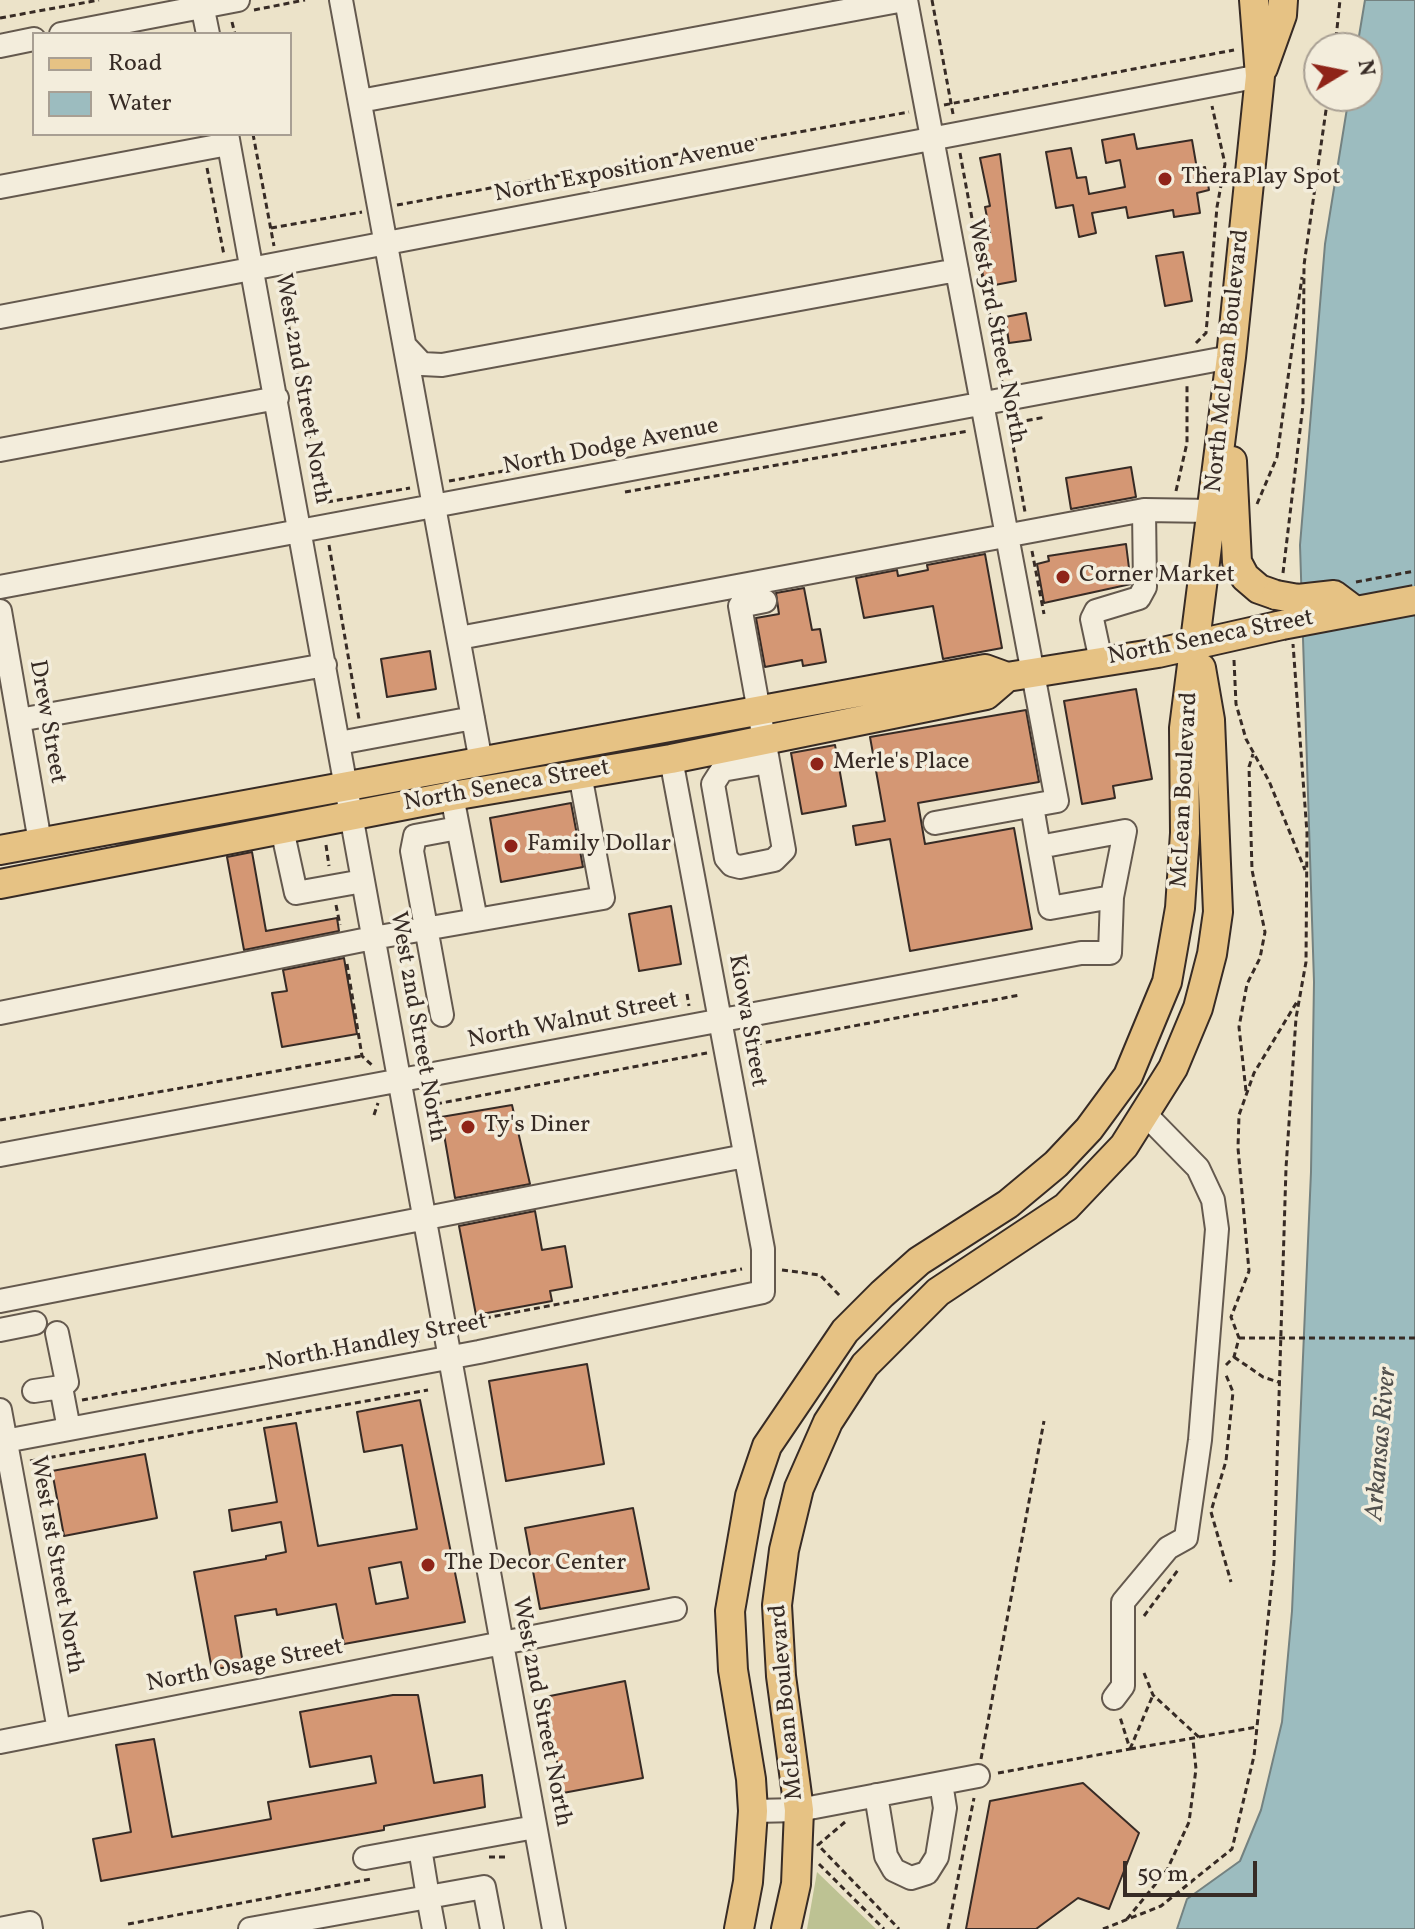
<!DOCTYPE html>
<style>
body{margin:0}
#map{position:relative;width:1415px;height:1929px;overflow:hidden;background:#ece3c9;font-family:Vollkorn,serif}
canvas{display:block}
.legend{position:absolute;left:32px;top:32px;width:260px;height:104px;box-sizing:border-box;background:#f3eddc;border:2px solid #a89f93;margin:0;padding:10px 14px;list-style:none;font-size:24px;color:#372b25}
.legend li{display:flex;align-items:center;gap:16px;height:40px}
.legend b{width:40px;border:2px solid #a89f93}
.north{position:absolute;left:1303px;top:32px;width:80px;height:80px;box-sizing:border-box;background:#f3eddc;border:2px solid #a89f93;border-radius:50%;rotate:80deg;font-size:22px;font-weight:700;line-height:32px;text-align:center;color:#372b25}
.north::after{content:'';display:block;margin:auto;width:28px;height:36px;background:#8f2418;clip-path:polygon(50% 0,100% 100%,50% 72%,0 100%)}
.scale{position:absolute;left:1123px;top:1861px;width:134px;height:36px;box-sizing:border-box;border:4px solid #372b25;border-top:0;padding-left:10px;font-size:24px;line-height:28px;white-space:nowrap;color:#372b25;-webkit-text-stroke:6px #f3eddc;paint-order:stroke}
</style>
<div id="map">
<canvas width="1415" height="1929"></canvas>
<ul class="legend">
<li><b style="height:10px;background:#e6c284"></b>Road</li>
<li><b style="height:22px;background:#9cbcbf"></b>Water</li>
</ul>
<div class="north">N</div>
<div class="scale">50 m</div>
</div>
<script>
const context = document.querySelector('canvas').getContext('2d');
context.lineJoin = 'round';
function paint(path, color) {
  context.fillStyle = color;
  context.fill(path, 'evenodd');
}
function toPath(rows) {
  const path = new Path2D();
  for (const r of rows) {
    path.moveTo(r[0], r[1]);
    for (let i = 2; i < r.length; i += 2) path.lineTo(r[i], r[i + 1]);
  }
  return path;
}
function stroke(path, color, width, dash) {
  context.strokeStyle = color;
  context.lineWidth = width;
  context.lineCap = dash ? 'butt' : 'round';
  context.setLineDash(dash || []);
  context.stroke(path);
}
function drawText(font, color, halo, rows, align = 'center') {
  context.font = font + ' Vollkorn,serif';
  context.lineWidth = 7;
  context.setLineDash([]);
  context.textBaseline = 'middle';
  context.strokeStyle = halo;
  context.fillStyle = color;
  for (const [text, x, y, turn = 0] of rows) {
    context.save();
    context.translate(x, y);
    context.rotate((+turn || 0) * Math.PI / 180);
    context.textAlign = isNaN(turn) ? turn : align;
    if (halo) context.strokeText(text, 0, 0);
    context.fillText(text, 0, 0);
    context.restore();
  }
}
paint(toPath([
 [817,1872,876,1929,807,1929]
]), '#bdc293');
const water = toPath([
 [1365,0,1415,0,1415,1929,1177,1929,1187,1899,1240,1861,1261,1810,1282,1722,1292,1611,1311,1172,1314,982,1300,545,1325,244,1349,96,1367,96,1367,48,1357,48,1365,0]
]);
paint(water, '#9cbcbf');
stroke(water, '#748281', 2);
const building = toPath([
 [1134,134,1137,149,1192,140,1197,169,1205,167,1209,190,1197,193,1200,213,1174,217,1173,210,1128,218,1126,207,1092,213,1096,233,1079,237,1073,205,1056,208,1046,152,1071,148,1077,178,1086,177,1089,194,1125,187,1120,160,1106,163,1102,140,1134,134],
 [1000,154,1016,281,984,287,981,268,989,267,984,234,990,233,985,207,990,206,980,158,1000,154],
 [1183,252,1192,301,1165,306,1156,256,1183,252],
 [1026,313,1031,340,1009,343,1005,317,1026,313],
 [1131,467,1136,497,1071,509,1066,478,1131,467],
 [1126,544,1131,584,1044,603,1037,564,1049,561,1048,556,1126,544],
 [985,554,1002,648,943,659,933,606,864,618,856,578,897,570,898,576,928,570,927,565,985,554],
 [804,588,812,630,820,629,826,662,803,666,802,660,765,667,756,618,779,614,776,593,804,588],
 [430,651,436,689,387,697,381,659,430,651],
 [1136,689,1152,779,1113,786,1115,798,1082,804,1064,701,1136,689],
 [1026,710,1039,782,918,803,925,844,1014,828,1032,929,910,951,890,839,856,845,853,826,885,821,870,737,1026,710],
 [835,745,846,806,802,814,791,753,835,745],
 [571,803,583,867,501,882,490,818,571,803],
 [252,852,266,931,337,918,339,931,244,950,227,857,252,852],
 [671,906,681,964,639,971,629,914,671,906],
 [344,958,357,1034,282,1047,272,993,287,991,283,970,344,958],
 [512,1105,530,1184,455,1198,441,1117,512,1105],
 [535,1211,542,1250,565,1246,572,1287,550,1291,552,1301,476,1315,459,1226,535,1211],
 [587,1364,604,1464,506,1481,489,1381,587,1364],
 [420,1400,465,1622,344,1644,336,1604,277,1615,276,1609,235,1616,243,1664,212,1670,194,1572,266,1559,266,1556,286,1552,281,1522,232,1531,229,1510,277,1502,264,1428,296,1423,318,1546,382,1535,417,1529,402,1445,364,1452,357,1412,420,1400],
 [401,1562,408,1598,376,1604,369,1568,401,1562],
 [145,1454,157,1518,64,1536,52,1471,145,1454],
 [633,1508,649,1589,540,1609,525,1528,633,1508],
 [625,1681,643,1778,563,1793,545,1697,625,1681],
 [393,1695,418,1695,434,1783,482,1775,485,1807,384,1826,384,1830,101,1881,93,1839,131,1832,116,1745,154,1739,172,1837,271,1819,268,1802,376,1783,371,1756,310,1767,300,1712,393,1695],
 [1083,1783,1139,1833,1109,1909,1078,1898,1036,1929,966,1929,990,1801,1083,1783]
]);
paint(building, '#d49774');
stroke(building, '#372b25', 2);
const minor = toPath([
 [201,0,208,34],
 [341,0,481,762],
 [906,0,1057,801,935,823],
 [61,34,238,0],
 [0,46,34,39],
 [360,101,904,0],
 [227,134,554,1929],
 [0,187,228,144],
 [0,317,1260,76],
 [406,347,422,364,442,365,957,270],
 [0,450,277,398],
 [0,587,1231,357],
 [765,601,740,606,784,850,774,860,740,867,732,865,726,858,713,784,722,770,768,762],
 [0,611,40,842],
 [459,638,1144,510,1213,511],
 [1101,661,1092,619,1096,611,1139,598,1145,587,1144,510],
 [19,720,325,665],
 [339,743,473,718],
 [452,796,476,920],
 [1032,806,1039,847,1050,908,1112,897,1125,831,1039,847],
 [282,829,296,893,363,881],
 [0,1013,373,938,603,898,580,774],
 [442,1015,412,851,415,836,458,828],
 [0,1155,1081,953,1110,953,1112,897],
 [0,1301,745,1156],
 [0,1330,35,1323],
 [61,1387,69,1429],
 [34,1391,61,1387,67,1382,57,1333],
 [0,1410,59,1730],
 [0,1442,479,1352,763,1292,763,1249,671,759],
 [1114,1698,1123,1686,1123,1602,1168,1548,1186,1538,1200,1440,1217,1229,1213,1200,1198,1168,1146,1115],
 [0,1742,675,1609],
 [876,1795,886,1856,894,1870,911,1878,927,1873,937,1857,945,1808,941,1783],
 [753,1811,799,1810,978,1776],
 [365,1858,535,1827],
 [0,1929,30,1923,31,1929],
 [250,1929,428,1897,420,1848],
 [434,1929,428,1897,484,1887,492,1929]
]);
const major = toPath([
 [1263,68,1282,15,1283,0],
 [1232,461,1237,562,1245,577,1259,589,1276,595],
 [0,850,985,669,1007,677,1158,653,1282,625],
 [0,884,452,796,671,759,986,695,1007,677],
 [739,1929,748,1882,753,1811,751,1779,733,1670,730,1611,750,1496,767,1446,845,1331,882,1294,919,1261,1008,1204,1056,1164,1089,1129,1128,1076,1167,982,1180,908,1185,833,1184,728,1231,357,1260,76,1254,0],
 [786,1929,796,1884,799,1810,781,1676,777,1605,784,1550,799,1488,828,1422,865,1365,938,1292,1066,1207,1124,1146,1173,1068,1198,1008,1212,954,1218,912,1210,720,1201,668]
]);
stroke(minor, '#64594e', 26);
stroke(major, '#372b25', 32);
stroke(toPath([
 [932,0,953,114],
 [254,10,305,0],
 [0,18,99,0],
 [232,22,235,34],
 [1335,48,1340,0],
 [944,105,1234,50],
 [253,134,274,246],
 [960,153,1002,382],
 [207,168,224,255],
 [397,205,909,112],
 [271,228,362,212],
 [281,285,322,505],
 [1196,343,1206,333,1217,207,1225,164,1212,106],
 [1008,417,1025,512],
 [1007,424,1046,417],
 [449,481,520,468],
 [1176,491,1187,443,1187,384],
 [625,492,968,431],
 [327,502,410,488],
 [1257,504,1277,457,1302,277],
 [329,545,359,719],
 [1032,551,1044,614],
 [1283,573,1303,405,1304,265,1328,96],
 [1234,660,1236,704,1246,739,1269,781,1305,870],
 [326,845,329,866],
 [336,905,340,925],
 [347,964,362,1056,373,1066],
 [687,994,689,1006],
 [746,1046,1020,995],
 [1246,1091,1239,1027,1247,984,1260,958,1265,932,1252,870,1249,767,1253,754],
 [436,1104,707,1053],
 [374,1115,378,1103],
 [0,1120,362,1056],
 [782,1270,820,1275,841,1297],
 [475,1320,742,1269],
 [1234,1357,1263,1377,1278,1382],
 [1226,1365,1234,1357,1239,1338,1231,1317,1249,1271,1238,1148,1239,1115,1254,1073,1298,1000],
 [82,1400,416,1339,419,1343],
 [30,1461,428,1390],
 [1212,1508,1226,1461,1233,1392,1226,1375],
 [1211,1512,1231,1582],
 [1144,1616,1178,1570],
 [1144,1673,1153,1695,1201,1739],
 [1130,1749,1257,1727],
 [1130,1749,1153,1695],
 [981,1759,1044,1421],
 [998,1773,1130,1749,1120,1717],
 [845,1822,818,1845,899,1929],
 [489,1857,509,1857],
 [819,1864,884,1929],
 [1127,1919,1167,1870,1189,1822,1196,1769,1193,1740],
 [128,1924,371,1879],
 [948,1929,974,1798],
 [1103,1929,1161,1906,1232,1849,1254,1756,1274,1561,1286,1168,1296,1018,1306,962,1307,833,1293,644]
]), '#372b25', 3, [6, 4]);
stroke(minor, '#f3eddc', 22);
stroke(major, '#e6c284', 28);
const majorBridge = toPath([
 [1276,595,1298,599,1334,595,1354,610],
 [1282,625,1415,600]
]);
stroke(majorBridge, '#372b25', 32, []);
stroke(toPath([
 [1356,582,1415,571],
 [1239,1338,1415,1338]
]), '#372b25', 3, [6, 4]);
stroke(majorBridge, '#e6c284', 28);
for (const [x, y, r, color] of [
 [1165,179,8,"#8f2418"],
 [1063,577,8,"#8f2418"],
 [817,764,8,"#8f2418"],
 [511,846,8,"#8f2418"],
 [468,1127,8,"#8f2418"],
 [428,1565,8,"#8f2418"]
]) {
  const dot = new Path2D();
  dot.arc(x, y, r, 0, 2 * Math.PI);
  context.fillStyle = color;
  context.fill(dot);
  stroke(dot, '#f3eddc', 3);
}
drawText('24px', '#372b25', '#f3eddc', [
 ["North Exposition Avenue",625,171,-11],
 ["West 3rd Street North",995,332,79],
 ["North McLean Boulevard",1229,361,-84],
 ["West 2nd Street North",301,389,80],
 ["North Dodge Avenue",611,448,-11],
 ["North Seneca Street",1211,639,-11],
 ["Drew Street",46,722,80],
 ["North Seneca Street",507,787,-10],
 ["McLean Boulevard",1186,790,-87],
 ["Kiowa Street",746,1021,80],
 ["North Walnut Street",573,1022,-11],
 ["West 2nd Street North",416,1027,80],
 ["North Handley Street",377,1344,-11],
 ["West 1st Street North",55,1565,80],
 ["North Osage Street",245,1667,-11],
 ["McLean Boulevard",788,1702,-95],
 ["West 2nd Street North",540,1712,79]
]);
drawText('24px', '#372b25', '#f3eddc', [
 ["TheraPlay Spot",1181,179],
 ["Corner Market",1079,577],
 ["Merle's Place",833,764],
 ["Family Dollar",527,846],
 ["Ty's Diner",484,1127],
 ["The Decor Center",444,1565]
], 'left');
drawText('italic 26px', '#504f4c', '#f3eddc', [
 ["Arkansas River",1383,1444,-85]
]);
</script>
